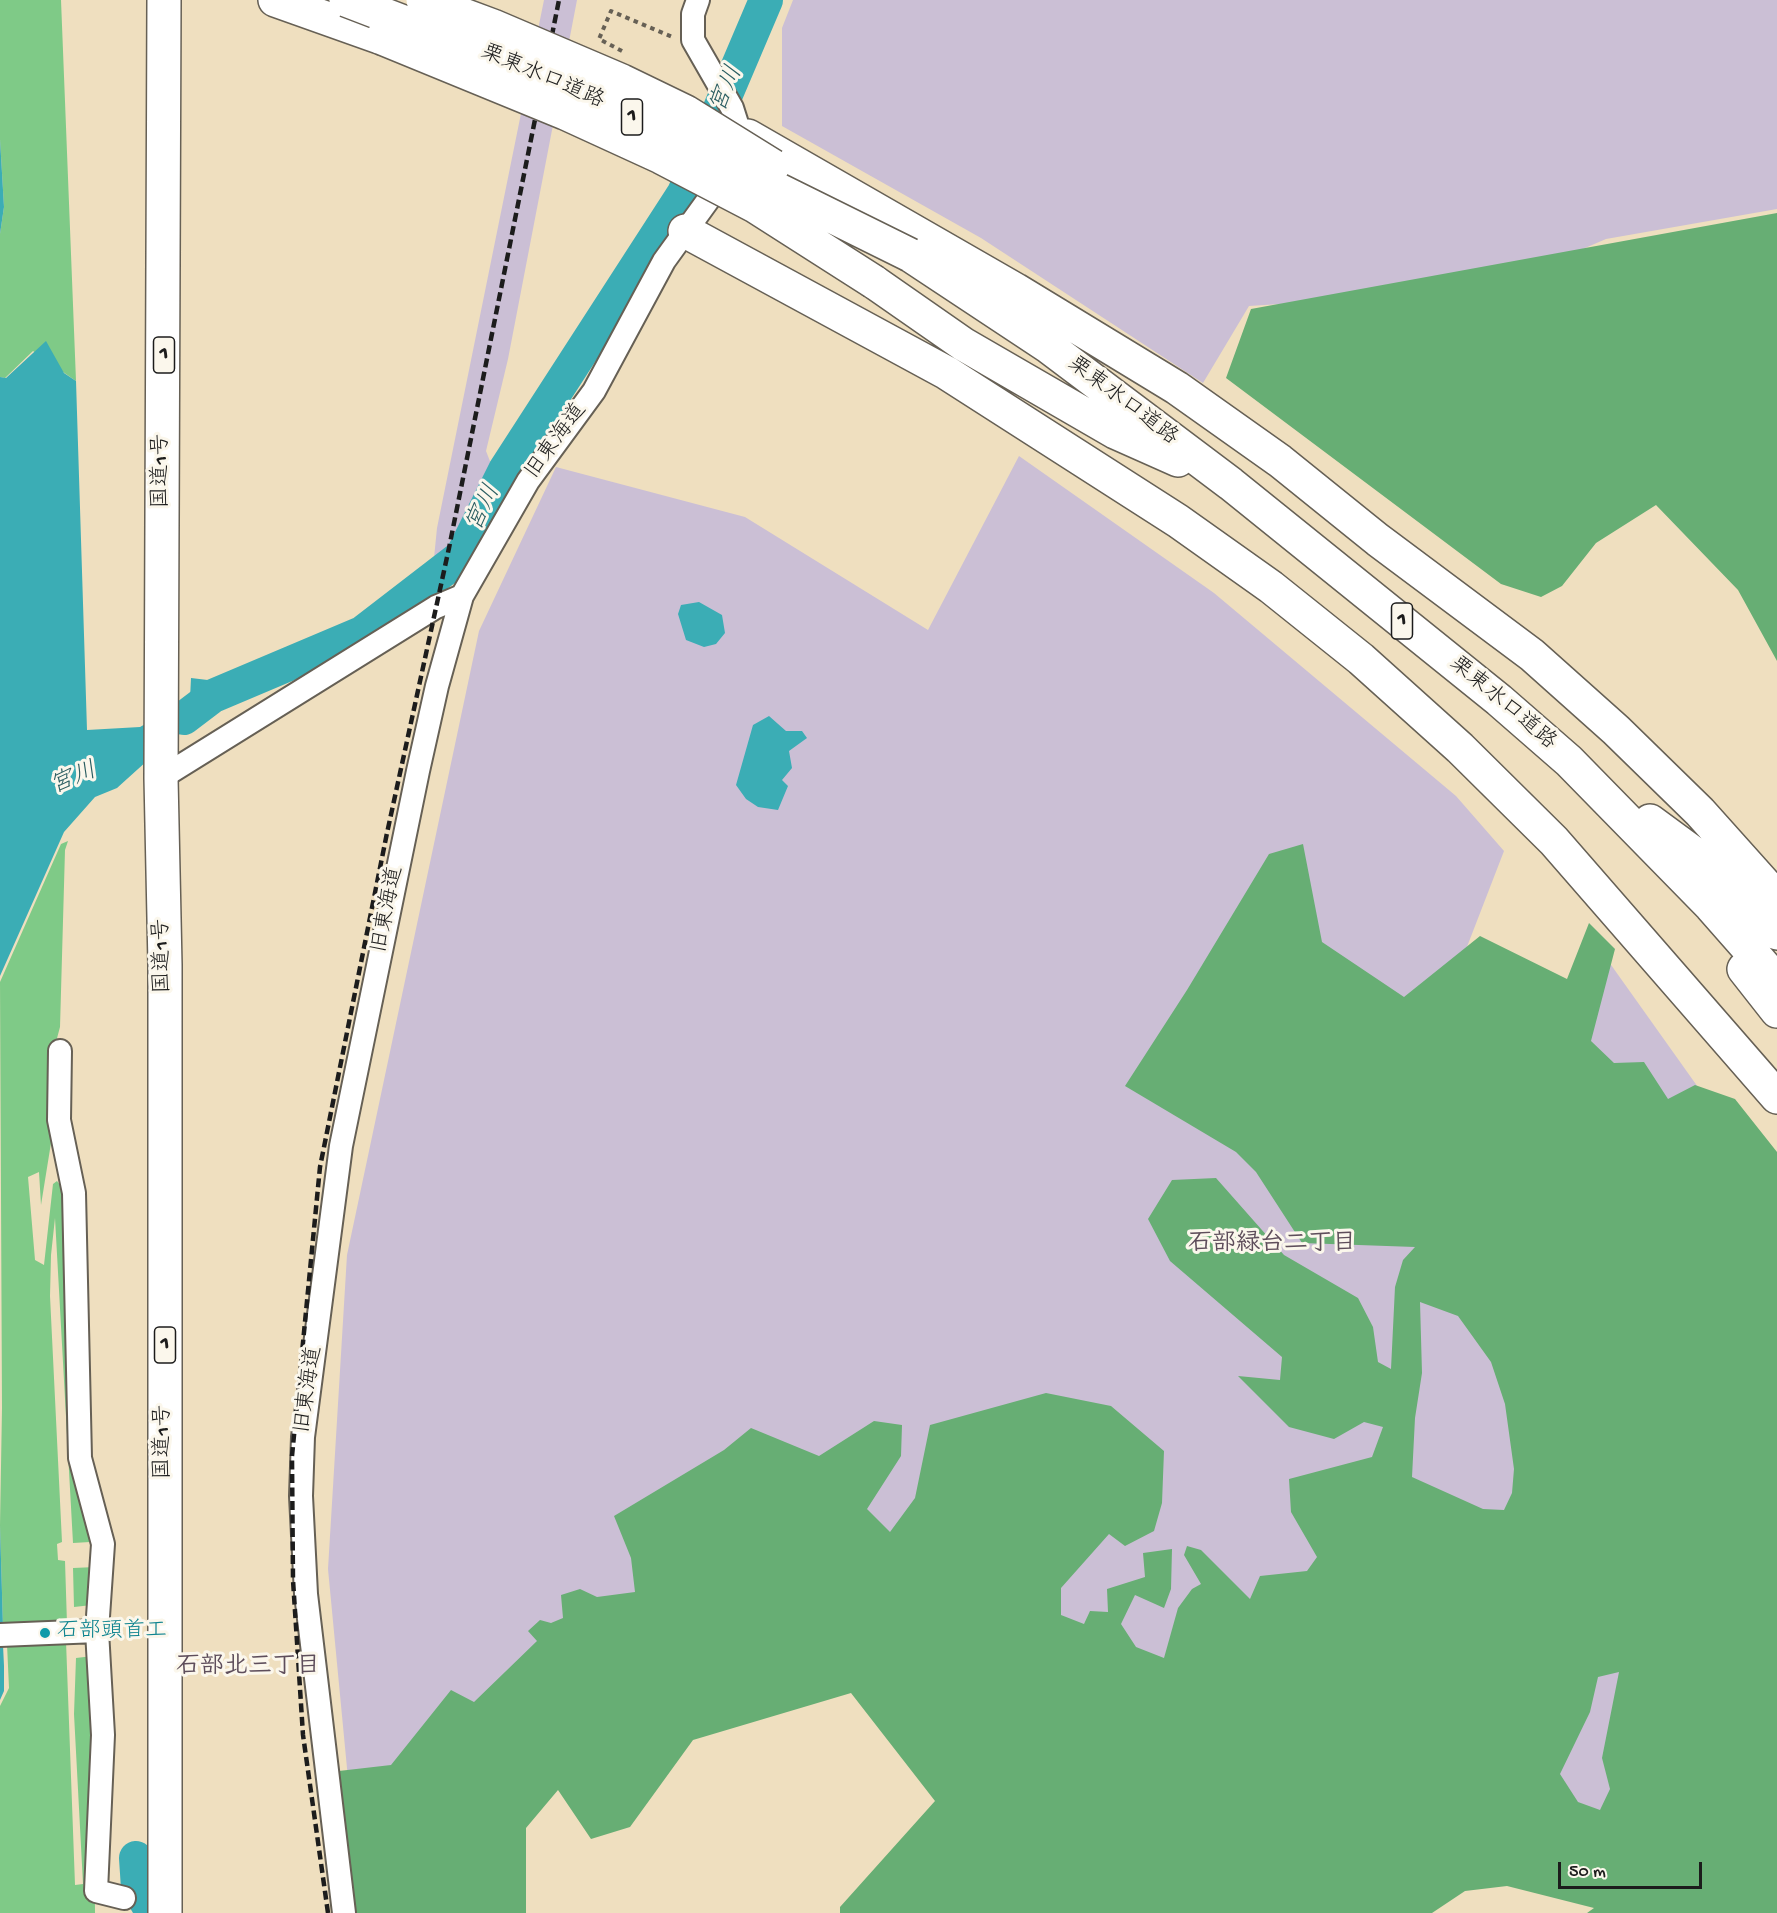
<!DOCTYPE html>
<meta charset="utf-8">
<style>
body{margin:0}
#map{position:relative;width:1777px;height:1913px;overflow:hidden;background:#efdfbf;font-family:"Gochi Hand",sans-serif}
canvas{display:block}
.scale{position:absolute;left:1558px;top:1862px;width:144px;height:27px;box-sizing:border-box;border:3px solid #1c1c1c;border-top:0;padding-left:8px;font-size:18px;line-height:21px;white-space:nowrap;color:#1c1c1c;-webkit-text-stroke:4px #fbf7ec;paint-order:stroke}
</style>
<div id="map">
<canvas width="1777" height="1913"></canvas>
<div class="scale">50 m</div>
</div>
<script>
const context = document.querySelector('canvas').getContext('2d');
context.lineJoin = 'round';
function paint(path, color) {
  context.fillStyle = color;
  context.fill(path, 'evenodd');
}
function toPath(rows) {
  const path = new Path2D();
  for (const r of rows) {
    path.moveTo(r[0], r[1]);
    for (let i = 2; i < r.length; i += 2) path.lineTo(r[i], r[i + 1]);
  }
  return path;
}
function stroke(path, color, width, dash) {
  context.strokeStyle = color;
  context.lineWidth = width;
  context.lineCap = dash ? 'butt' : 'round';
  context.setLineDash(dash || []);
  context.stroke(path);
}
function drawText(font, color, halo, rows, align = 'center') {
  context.font = font + ' "Gochi Hand","Klee One",sans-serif';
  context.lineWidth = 6;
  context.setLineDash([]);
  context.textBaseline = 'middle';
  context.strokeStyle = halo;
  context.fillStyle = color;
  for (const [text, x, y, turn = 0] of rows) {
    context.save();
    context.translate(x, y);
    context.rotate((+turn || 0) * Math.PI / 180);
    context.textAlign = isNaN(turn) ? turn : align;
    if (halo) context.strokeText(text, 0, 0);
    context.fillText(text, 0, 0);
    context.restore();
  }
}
paint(toPath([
 [544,0,577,0,508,359,486,451,493,469,459,547,434,558,437,528],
 [793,0,1777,0,1777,209,1606,239,1485,291,1249,306,1203,383,981,238,782,126,782,28],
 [1019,456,1214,593,1456,796,1504,851,1453,983,1564,1015,1599,948,1737,1142,1645,1852,768,1572,349,1789,328,1569,347,1255,479,631,556,467,745,517,928,630]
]), '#cbbfd5');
paint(toPath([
 [0,0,61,0,76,381,33,351,5,378,0,377,0,234,4,207,0,139],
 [68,841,65,850,60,1027,56,1042,51,1143,41,1205,39,1172,28,1177,35,1260,44,1265,53,1184,57,1181,60,1185,67,1231,97,1547,90,1542,73,1543,55,1218,51,1255,50,1296,62,1542,57,1544,58,1560,65,1561,67,1624,3,1627,0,1525,2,1408,0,982,61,844],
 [96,1567,92,1605,74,1607,73,1568],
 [66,1641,75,1885,83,1884,74,1714,76,1658,93,1656,95,1913,0,1913,0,1706,9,1688,7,1644]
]), '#7fca87');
paint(toPath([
 [1777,213,1777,661,1738,590,1656,505,1596,543,1562,586,1541,597,1501,584,1226,378,1251,309],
 [1303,844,1322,942,1404,997,1480,936,1567,979,1589,923,1615,949,1591,1041,1614,1063,1644,1062,1668,1099,1695,1085,1735,1099,1777,1152,1777,1913,1587,1913,1594,1908,1507,1886,1465,1891,1432,1913,840,1913,840,1907,935,1801,851,1693,693,1740,630,1827,591,1839,558,1790,526,1828,526,1913,347,1913,330,1772,391,1765,451,1690,474,1702,537,1641,528,1631,540,1620,551,1623,563,1618,561,1595,580,1589,597,1597,635,1592,631,1558,614,1516,724,1450,751,1428,819,1456,874,1421,902,1425,901,1456,867,1509,890,1532,915,1498,930,1425,1046,1393,1111,1406,1164,1451,1162,1503,1154,1531,1125,1546,1109,1534,1061,1588,1061,1615,1084,1624,1090,1611,1108,1612,1107,1589,1145,1577,1143,1553,1172,1549,1171,1589,1164,1608,1135,1595,1121,1624,1136,1647,1164,1658,1178,1608,1192,1589,1201,1584,1184,1555,1187,1546,1201,1550,1250,1599,1260,1576,1307,1571,1317,1557,1291,1512,1289,1479,1372,1457,1383,1427,1364,1422,1334,1439,1289,1427,1238,1376,1280,1380,1282,1357,1170,1261,1148,1219,1172,1180,1216,1178,1284,1255,1358,1298,1373,1327,1378,1362,1391,1369,1395,1287,1403,1260,1415,1247,1302,1243,1256,1172,1236,1152,1125,1086,1187,990,1269,854],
 [1420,1302,1458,1316,1491,1362,1505,1404,1514,1469,1512,1493,1504,1510,1483,1509,1412,1477,1415,1418,1422,1373],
 [1619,1672,1602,1758,1610,1789,1600,1810,1578,1802,1560,1774,1590,1712,1598,1677]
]), '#67ae74');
paint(toPath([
 [0,139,4,207,0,234],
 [46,341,64,373,76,381,87,730,140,727,190,699,191,678,216,681,224,699,179,732,117,788,95,797,64,832,0,976,0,377,6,378],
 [699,602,722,615,725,633,716,644,704,647,686,640,678,614,681,605],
 [769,716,786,731,802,731,807,738,789,751,792,768,782,780,788,786,778,810,758,807,746,799,736,785,753,725],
 [0,1525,3,1627,0,1627],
 [0,1644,3,1645,4,1666,4,1691,0,1700]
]), '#3badb5');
stroke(toPath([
 [184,718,213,696,362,633,462,556,505,470,684,193,766,0],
 [136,1858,138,1888,151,1910]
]), '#3badb5', 34);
const minor = toPath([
 [161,778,436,607,462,596],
 [60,1051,59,1120,74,1193,80,1458,103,1544,97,1631,103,1735,96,1891,124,1898],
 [0,1635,97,1631],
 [344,1913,306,1594,301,1496,303,1437,341,1146,418,771,437,686,462,596,528,481,594,391,664,261,737,160,739,130,732,108,693,40,693,14,698,0]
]);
const highway = toPath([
 [164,0,161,778,165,965,165,1913],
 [275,0,382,38],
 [748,136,1016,290,1177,388,1280,461,1378,540,1532,655,1616,730,1700,812,1777,898],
 [685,231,947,373,1178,521,1271,587,1361,659,1460,748,1554,841,1777,1097],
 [910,255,1049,347,1231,484,1499,700,1569,761,1711,906,1777,981],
 [874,282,963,344,1115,432,1178,460],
 [1650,821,1718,871,1777,933],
 [1744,969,1777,1011]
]);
stroke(minor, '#666055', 26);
stroke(highway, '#666055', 36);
stroke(toPath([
 [622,51,599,39,611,11,675,38]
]), '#666055', 4, [4.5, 4.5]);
stroke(minor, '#fff', 22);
stroke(highway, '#fff', 33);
stroke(toPath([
 [328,1913,303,1735,293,1580,292,1456,320,1167,387,833,449,548,559,0]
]), '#1c1c1c', 4.5, [9, 4.5]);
const highwayBridge = toPath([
 [346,0,505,61,619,111,910,255],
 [423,0,493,26,622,81,686,112,773,166],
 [382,38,565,113,661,157,755,206,874,282]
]);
stroke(highwayBridge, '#666055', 36, []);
stroke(highwayBridge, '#fff', 33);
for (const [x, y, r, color] of [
 [45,1633,6,"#0f9aa8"]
]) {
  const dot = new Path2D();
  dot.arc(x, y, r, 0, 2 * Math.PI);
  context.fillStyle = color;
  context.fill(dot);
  stroke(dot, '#fbf7ec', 2);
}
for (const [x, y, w] of [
 [632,117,21],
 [164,355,21],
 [1402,621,21],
 [165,1345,21]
]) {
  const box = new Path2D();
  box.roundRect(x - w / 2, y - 18, w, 36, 4.5);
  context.fillStyle = '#fbf7ec';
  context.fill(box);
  stroke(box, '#1c1c1c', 1.5);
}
drawText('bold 21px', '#1c1c1c', null, [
 ["1",632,117],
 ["1",164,355],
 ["1",1402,621],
 ["1",165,1345]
]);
drawText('22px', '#1c1c1c', '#fbf7ec', [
 ["栗東水口道路",542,78,23],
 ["栗東水口道路",1122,402,37],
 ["旧東海道",557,442,-54],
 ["国道1号",163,471,-90],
 ["栗東水口道路",1502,704,40],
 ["旧東海道",389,910,-79],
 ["国道1号",164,956,-91],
 ["旧東海道",310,1390,-82],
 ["国道1号",165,1442,-90]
]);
drawText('22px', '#0d838f', '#fbf7ec', [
 ["石部頭首工",57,1633]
], 'left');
drawText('italic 24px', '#2a5d61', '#fbf7ec', [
 ["宮川",728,90,-67],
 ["宮川",485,509,-64],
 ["宮川",74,780,-22]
]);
drawText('bold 24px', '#5e4e5b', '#fbf7ec', [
 ["石部緑台二丁目",1272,1245],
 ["石部北三丁目",248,1668]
]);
</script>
